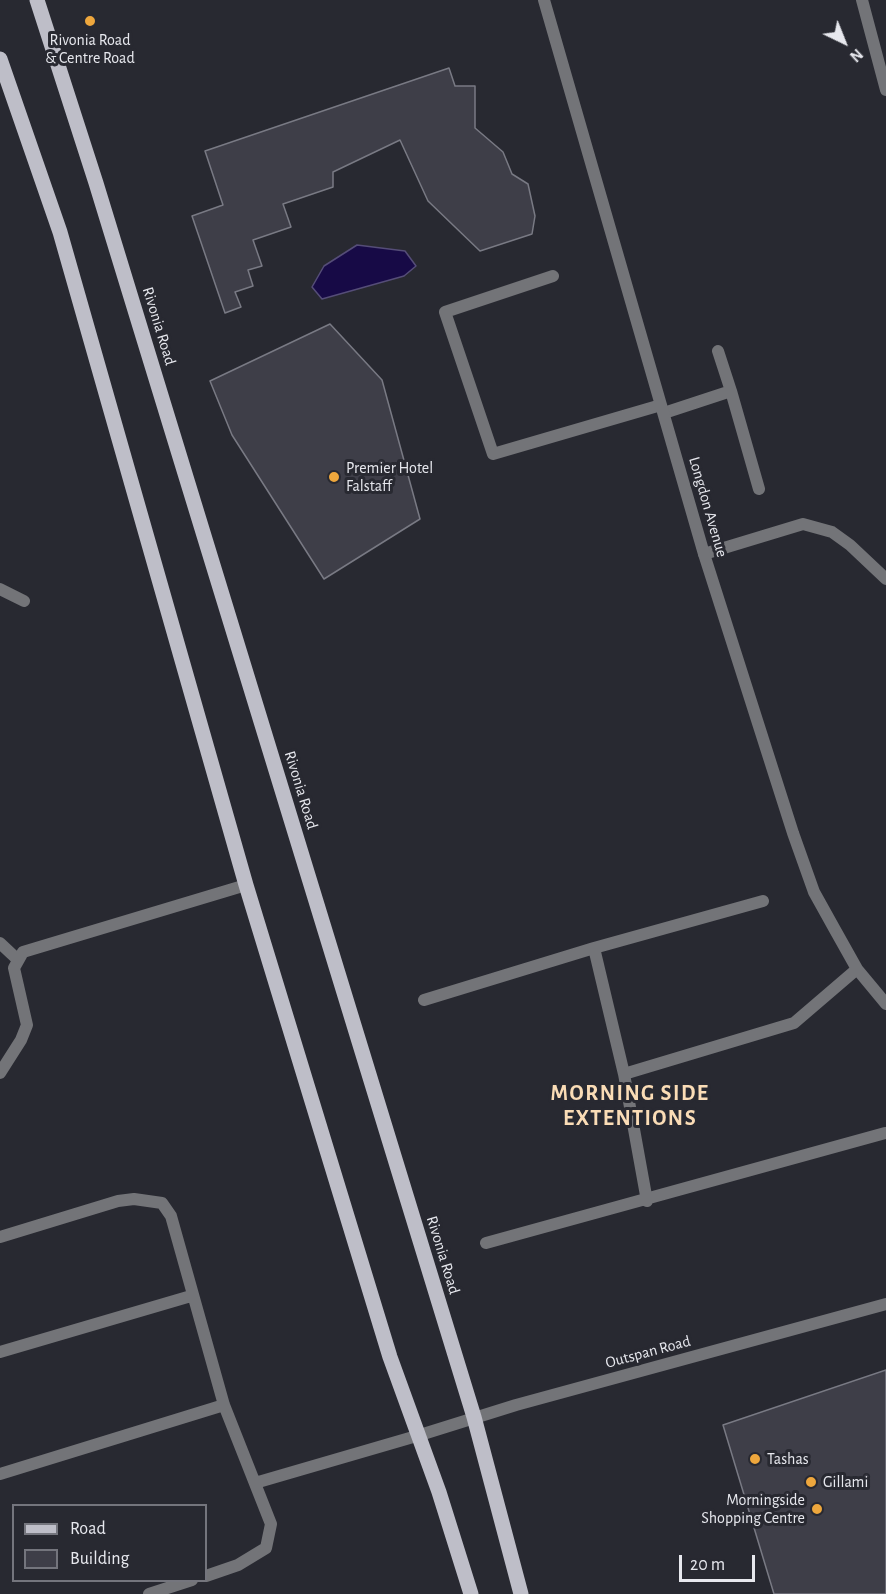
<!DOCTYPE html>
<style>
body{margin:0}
#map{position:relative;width:886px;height:1594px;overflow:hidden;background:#282931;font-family:"Alegreya Sans",sans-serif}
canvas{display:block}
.legend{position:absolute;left:12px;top:1504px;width:195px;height:78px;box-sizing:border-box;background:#282931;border:2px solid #74757d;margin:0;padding:8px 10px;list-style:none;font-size:18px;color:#e7e8ee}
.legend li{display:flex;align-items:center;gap:12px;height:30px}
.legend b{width:30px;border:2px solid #74757d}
.north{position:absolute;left:814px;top:12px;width:60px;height:60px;-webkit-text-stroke:4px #282931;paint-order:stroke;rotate:137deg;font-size:16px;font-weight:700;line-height:24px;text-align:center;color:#e7e8ee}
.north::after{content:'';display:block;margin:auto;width:21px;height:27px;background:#e7e8ee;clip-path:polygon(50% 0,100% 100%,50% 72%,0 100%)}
.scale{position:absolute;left:679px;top:1555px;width:76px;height:27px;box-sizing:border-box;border:3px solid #e7e8ee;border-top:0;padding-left:8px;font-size:18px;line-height:21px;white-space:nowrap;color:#e7e8ee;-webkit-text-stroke:4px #282931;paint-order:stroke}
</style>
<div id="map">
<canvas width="886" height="1594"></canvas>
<ul class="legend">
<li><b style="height:8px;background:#bebec8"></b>Road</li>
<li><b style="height:16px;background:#3e3e48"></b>Building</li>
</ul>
<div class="north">N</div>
<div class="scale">20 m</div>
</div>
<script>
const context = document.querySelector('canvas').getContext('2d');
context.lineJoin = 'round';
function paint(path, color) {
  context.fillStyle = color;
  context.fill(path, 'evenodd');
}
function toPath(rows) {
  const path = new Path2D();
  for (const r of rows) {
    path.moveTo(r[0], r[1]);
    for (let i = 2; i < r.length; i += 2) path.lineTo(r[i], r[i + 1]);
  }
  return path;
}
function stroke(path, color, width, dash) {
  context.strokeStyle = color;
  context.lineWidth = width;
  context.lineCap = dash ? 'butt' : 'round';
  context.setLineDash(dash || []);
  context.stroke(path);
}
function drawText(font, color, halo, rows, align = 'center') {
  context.font = font + ' "Alegreya Sans",sans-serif';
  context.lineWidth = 6;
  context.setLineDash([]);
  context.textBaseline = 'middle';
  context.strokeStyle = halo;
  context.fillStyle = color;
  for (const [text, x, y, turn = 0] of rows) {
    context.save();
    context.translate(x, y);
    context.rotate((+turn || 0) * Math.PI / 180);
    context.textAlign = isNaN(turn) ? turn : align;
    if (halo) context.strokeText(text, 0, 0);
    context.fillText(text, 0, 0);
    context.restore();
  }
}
const water = toPath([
 [357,245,405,251,416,266,404,276,322,299,312,287,324,266,357,245]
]);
paint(water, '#170a46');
stroke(water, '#554d78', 1.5);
const building = toPath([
 [449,68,455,86,475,86,475,128,503,152,512,174,528,184,535,216,532,234,480,251,428,201,400,140,333,172,333,187,283,204,291,227,253,240,262,266,248,270,253,286,235,292,241,307,225,313,192,216,223,205,205,151,449,68],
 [330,324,382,380,420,519,324,579,232,435,210,381,330,324],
 [886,1370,886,1594,774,1594,723,1425,886,1370]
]);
paint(building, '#3e3e48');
stroke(building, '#797a84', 1.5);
stroke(toPath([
 [718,351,731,391],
 [664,413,731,391,759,489],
 [704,554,803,524,832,532,850,545,886,579],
 [0,589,24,601]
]), '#737478', 12);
stroke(toPath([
 [544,0,704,554,793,833,814,892,834,928,857,969,886,1004],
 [862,0,886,90],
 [553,276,445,312,493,454,661,405],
 [0,943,17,959],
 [594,948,624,1074],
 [424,1000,594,948,763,901],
 [0,1073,21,1040,27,1025,14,968,23,952,246,885],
 [647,1201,624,1074,794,1023,857,969],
 [0,1237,118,1201,134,1199,162,1203,171,1216,224,1405,271,1524,266,1548,238,1565,206,1576],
 [486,1243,885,1133],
 [0,1352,191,1296],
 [0,1474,224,1405],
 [255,1483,420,1435],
 [149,1594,192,1580]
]), '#737478', 12);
stroke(toPath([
 [420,1435,516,1405,886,1304]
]), '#737478', 12);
stroke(toPath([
 [37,0,96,183,474,1417,521,1594],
 [0,59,60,232,246,885,390,1357,439,1492,471,1594]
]), '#bebec8', 15);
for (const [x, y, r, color] of [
 [90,21,6,"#eea73d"],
 [334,477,6,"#eea73d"],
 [755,1459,6,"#eea73d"],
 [811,1482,6,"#eea73d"],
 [817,1509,6,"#eea73d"]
]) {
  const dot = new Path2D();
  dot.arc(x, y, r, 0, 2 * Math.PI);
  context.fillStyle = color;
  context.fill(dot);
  stroke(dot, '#282931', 2);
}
drawText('16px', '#e7e8ee', '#282931', [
 ["Rivonia Road",90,40,"center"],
 ["& Centre Road",90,58,"center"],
 ["Premier Hotel",346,468],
 ["Falstaff",346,486],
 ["Tashas",767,1459],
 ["Gillami",823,1482],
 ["Morningside",805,1500,"right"],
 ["Shopping Centre",805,1518,"right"]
], 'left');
drawText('16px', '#e7e8ee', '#282931', [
 ["Rivonia Road",159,326,73],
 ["Longdon Avenue",708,507,74],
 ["Rivonia Road",301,790,73],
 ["Rivonia Road",443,1255,73],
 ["Outspan Road",648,1352,-15]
]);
context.letterSpacing = '1.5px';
drawText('bold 22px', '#fadcb6', '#282931', [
 ["MORNING SIDE",630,1093],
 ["EXTENTIONS",630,1118]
]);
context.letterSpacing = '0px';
</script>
